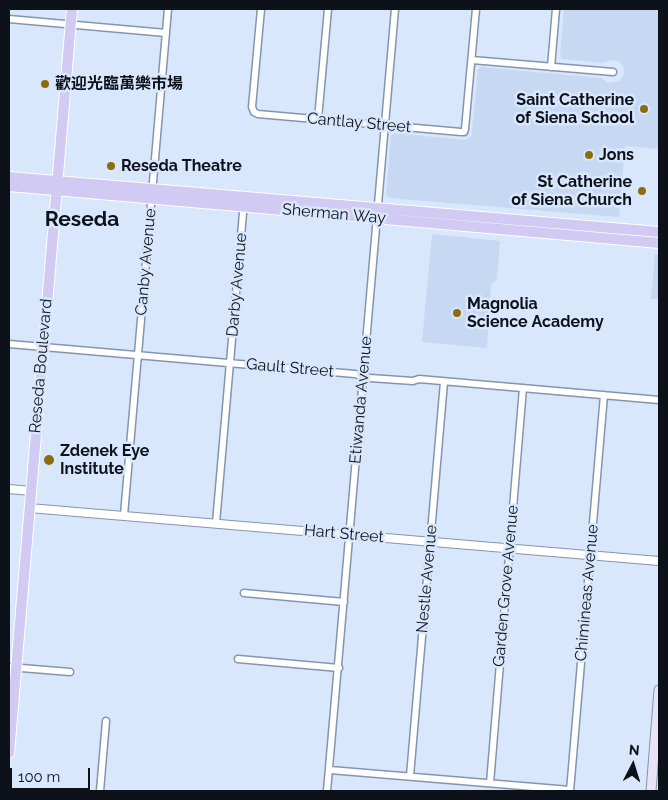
<!DOCTYPE html>
<meta charset="utf-8">
<style>
body{margin:0}
#map{position:relative;width:668px;height:800px;overflow:hidden;background:#d9e7fd;font-family:Raleway,sans-serif}
canvas{display:block}
.frame{position:absolute;inset:0;border:10px solid #0c111a;pointer-events:none}
.north{position:absolute;left:608px;top:740px;width:50px;height:50px;-webkit-text-stroke:4px #d9e7fd;paint-order:stroke;rotate:5deg;font-size:14px;font-weight:700;line-height:20px;text-align:center;color:#0c111a}
.north::after{content:'';display:block;margin:auto;width:18px;height:22px;background:#0c111a;clip-path:polygon(50% 0,100% 100%,50% 72%,0 100%)}
.scale{position:absolute;left:10px;top:768px;width:80px;height:22px;box-sizing:border-box;border:2px solid #0c111a;border-top:0;padding-left:6px;font-size:15px;line-height:18px;white-space:nowrap;color:#0c111a;-webkit-text-stroke:4px #d9e7fd;paint-order:stroke}
</style>
<div id="map">
<canvas width="668" height="800"></canvas>
<div class="frame"></div>
<div class="north">N</div>
<div class="scale">100 m</div>
</div>
<script>
const context = document.querySelector('canvas').getContext('2d');
context.lineJoin = 'round';
function paint(path, color) {
  context.fillStyle = color;
  context.fill(path, 'evenodd');
}
function toPath(rows) {
  const path = new Path2D();
  for (const r of rows) {
    path.moveTo(r[0], r[1]);
    for (let i = 2; i < r.length; i += 2) path.lineTo(r[i], r[i + 1]);
  }
  return path;
}
function stroke(path, color, width, dash) {
  context.strokeStyle = color;
  context.lineWidth = width;
  context.lineCap = dash ? 'butt' : 'round';
  context.setLineDash(dash || []);
  context.stroke(path);
}
function drawText(font, color, halo, rows, align = 'center') {
  context.font = font + ' Raleway,"Noto Sans SC",sans-serif';
  context.lineWidth = 5;
  context.setLineDash([]);
  context.textBaseline = 'middle';
  context.strokeStyle = halo;
  context.fillStyle = color;
  for (const [text, x, y, turn = 0] of rows) {
    context.save();
    context.translate(x, y);
    context.rotate((+turn || 0) * Math.PI / 180);
    context.textAlign = isNaN(turn) ? turn : align;
    if (halo) context.strokeText(text, 0, 0);
    context.fillText(text, 0, 0);
    context.restore();
  }
}
paint(toPath([
 [564,9,659,9,659,149,625,146,619,217,390,198,386,195,391,136,395,133,464,140,467,139,472,135,472,131,478,70,481,67,601,78,608,83,620,81,625,72,622,64,617,61,610,60,603,63,562,59,560,56],
 [432,234,500,241,497,279,491,284,487,348,422,342],
 [655,254,659,254,659,299,651,299]
]), '#c7d8f2');
const minor = toPath([
 [261,9,252,107,254,112,258,114,461,132,464,132,465,129,476,9],
 [9,19,166,33],
 [472,60,613,72],
 [551,67,556,9],
 [318,119,328,9],
 [9,344,355,374,370,378,413,381,419,379,659,400],
 [124,515,168,9],
 [216,523,243,213,245,203],
 [244,593,344,602],
 [238,659,339,668],
 [9,667,70,672],
 [330,770,570,790],
 [410,776,444,382],
 [490,783,523,388],
 [100,791,106,721],
 [327,791,395,9],
 [570,791,604,395]
]);
const tertiary = toPath([
 [9,489,31,491],
 [29,508,659,561]
]);
const secondary = toPath([
 [651,791,659,690]
]);
const primary = toPath([
 [9,177,659,232],
 [9,186,659,243],
 [9,753,72,9]
]);
stroke(minor, '#8595ae', 9);
stroke(tertiary, '#8595ae', 10);
stroke(secondary, '#8595ae', 11);
stroke(primary, '#fff', 12);
stroke(minor, '#fff', 6);
stroke(tertiary, '#fff', 8);
stroke(secondary, '#e8e4f8', 9);
stroke(primary, '#d1caf2', 10);
for (const [x, y, r, color] of [
 [45,84,5,"#8b6d0e"],
 [644,109,5,"#8b6d0e"],
 [589,155,5,"#8b6d0e"],
 [111,166,5,"#8b6d0e"],
 [642,191,5,"#8b6d0e"],
 [457,313,5,"#8b6d0e"],
 [49,460,6,"#8b6d0e"]
]) {
  const dot = new Path2D();
  dot.arc(x, y, r, 0, 2 * Math.PI);
  context.fillStyle = color;
  context.fill(dot);
  stroke(dot, '#d9e7fd', 2);
}
drawText('bold 16px', '#0c111a', '#d9e7fd', [
 ["歡迎光臨萬樂市場",55,84],
 ["Saint Catherine",634,100,"right"],
 ["of Siena School",634,118,"right"],
 ["Jons",599,155],
 ["Reseda Theatre",121,166],
 ["St Catherine",632,182,"right"],
 ["of Siena Church",632,200,"right"],
 ["Magnolia",467,304],
 ["Science Academy",467,322],
 ["Zdenek Eye",60,451],
 ["Institute",60,469]
], 'left');
drawText('16px', '#0c111a', '#d9e7fd', [
 ["Cantlay Street",359,123,5],
 ["Sherman Way",334,214,5],
 ["Canby Avenue",146,262,-85],
 ["Darby Avenue",237,285,-85],
 ["Reseda Boulevard",41,366,-85],
 ["Gault Street",290,368,5],
 ["Etiwanda Avenue",361,400,-85],
 ["Hart Street",344,534,5],
 ["Nestle Avenue",427,579,-85],
 ["Garden Grove Avenue",506,586,-85],
 ["Chimineas Avenue",587,593,-85]
]);
drawText('bold 21px', '#0c111a', '#d9e7fd', [
 ["Reseda",82,220]
]);
</script>
